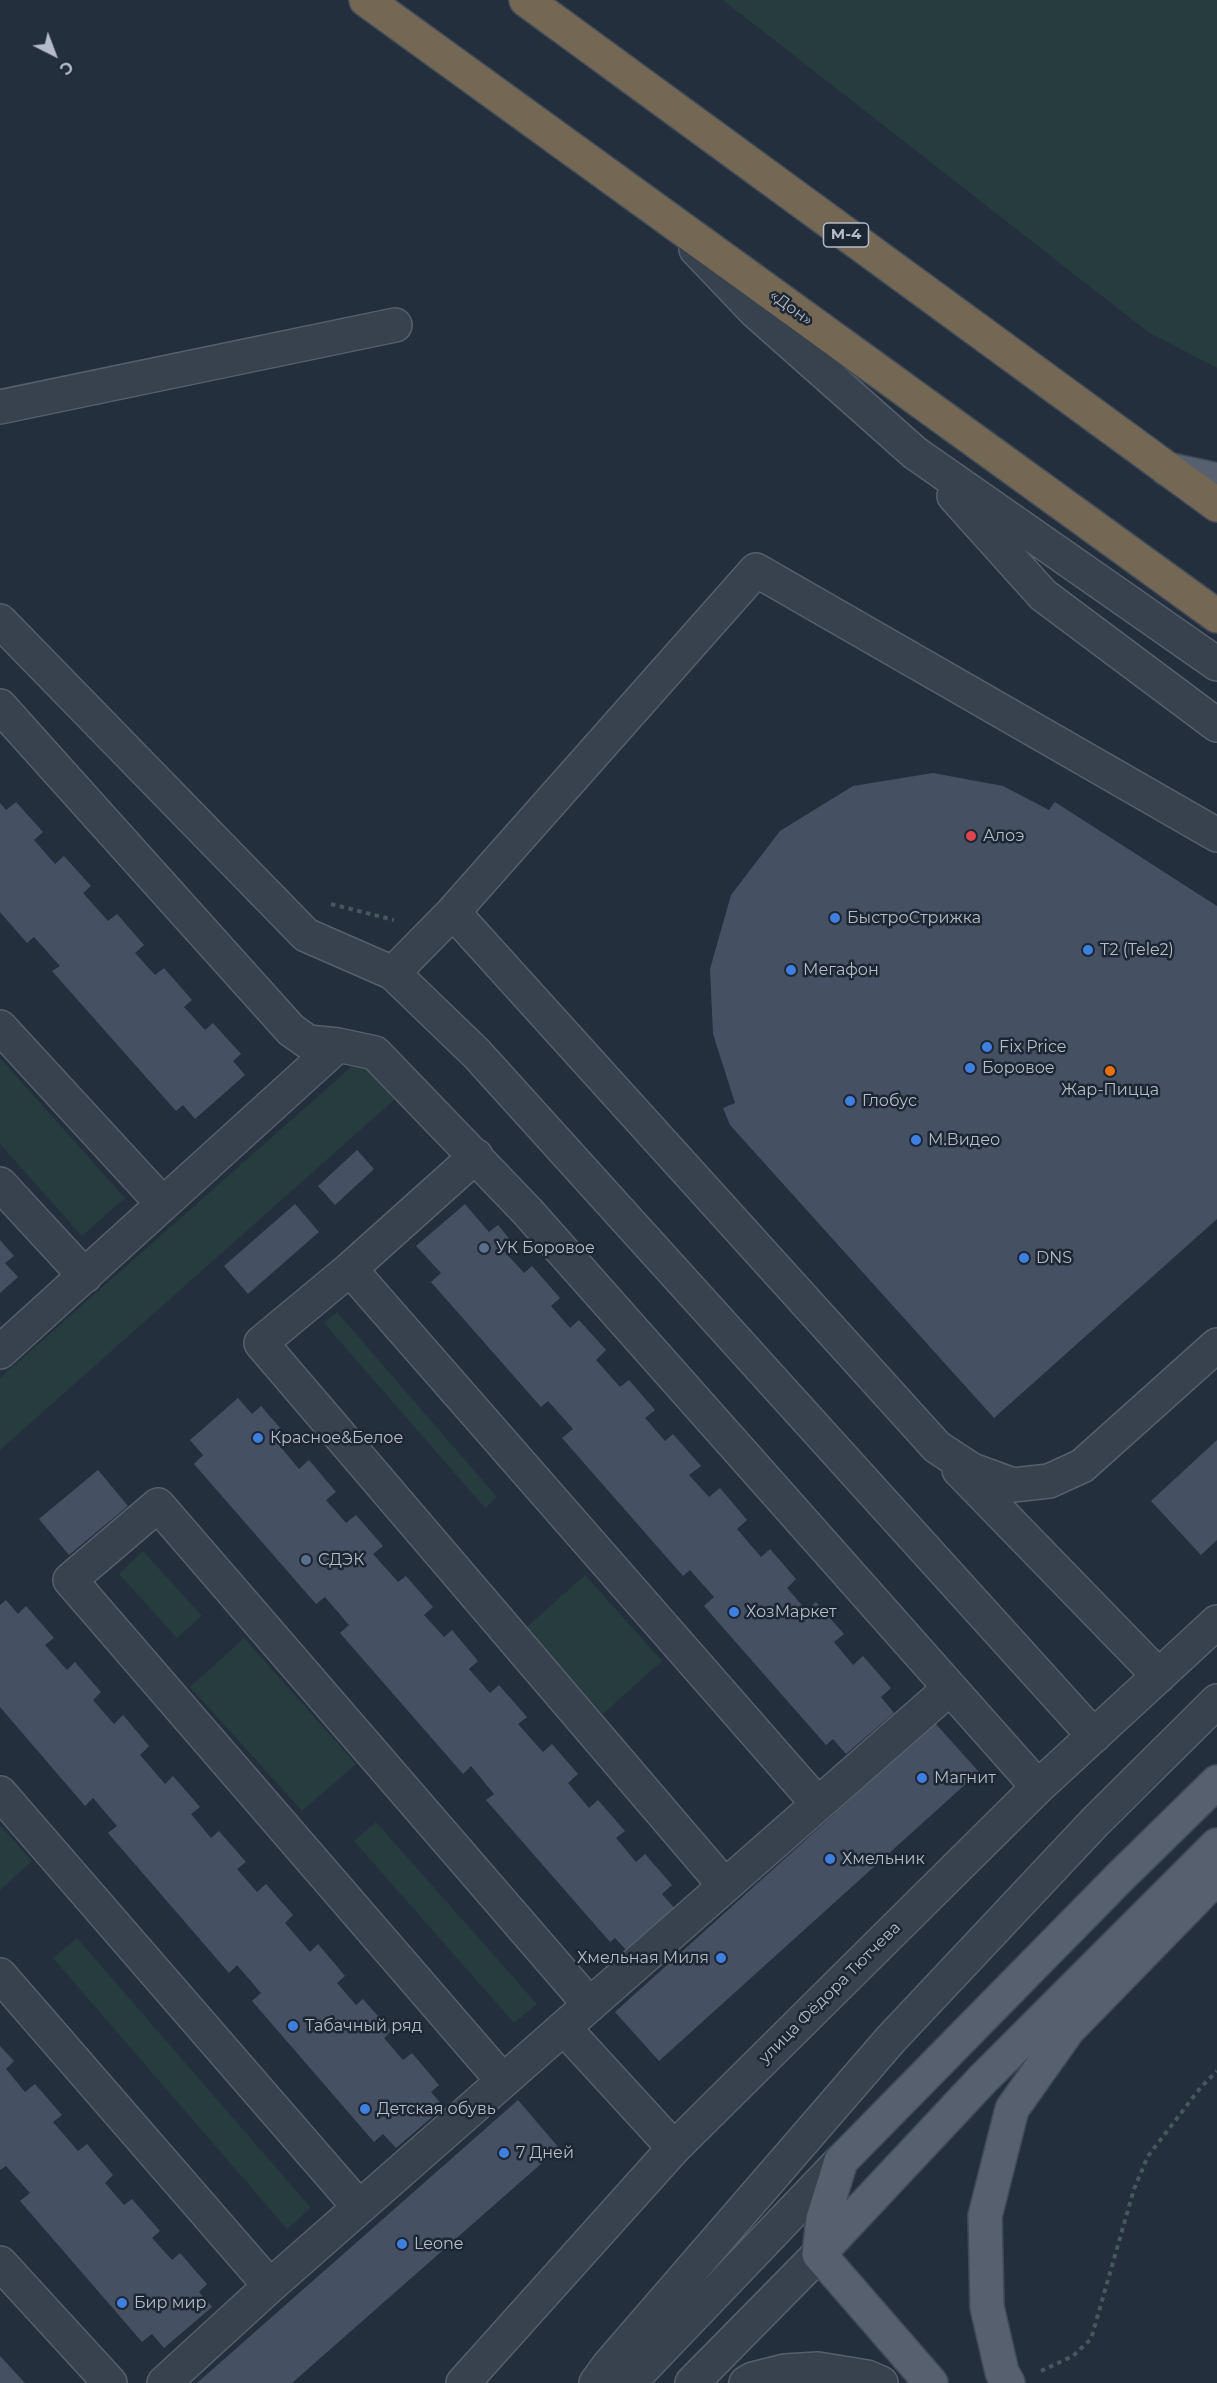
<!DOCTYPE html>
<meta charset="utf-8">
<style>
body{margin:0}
#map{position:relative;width:1217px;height:2383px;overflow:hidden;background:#242f3e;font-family:Montserrat,sans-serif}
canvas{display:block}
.north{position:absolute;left:24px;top:24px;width:60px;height:60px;-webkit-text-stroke:4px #1d2633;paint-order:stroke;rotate:138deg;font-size:16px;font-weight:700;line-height:24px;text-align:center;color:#b4bcc9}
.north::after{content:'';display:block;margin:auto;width:21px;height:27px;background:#b4bcc9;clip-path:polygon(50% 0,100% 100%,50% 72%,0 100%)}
</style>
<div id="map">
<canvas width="1217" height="2383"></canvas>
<div class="north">С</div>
</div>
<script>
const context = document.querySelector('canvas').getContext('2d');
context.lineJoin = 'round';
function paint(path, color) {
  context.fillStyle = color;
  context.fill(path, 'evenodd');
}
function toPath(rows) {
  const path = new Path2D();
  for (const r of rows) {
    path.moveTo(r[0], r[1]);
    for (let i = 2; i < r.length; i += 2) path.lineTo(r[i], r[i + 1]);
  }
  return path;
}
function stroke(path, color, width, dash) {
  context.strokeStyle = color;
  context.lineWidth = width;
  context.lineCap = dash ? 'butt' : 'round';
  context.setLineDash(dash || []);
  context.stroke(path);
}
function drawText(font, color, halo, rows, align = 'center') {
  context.font = font + ' Montserrat,sans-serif';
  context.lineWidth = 5;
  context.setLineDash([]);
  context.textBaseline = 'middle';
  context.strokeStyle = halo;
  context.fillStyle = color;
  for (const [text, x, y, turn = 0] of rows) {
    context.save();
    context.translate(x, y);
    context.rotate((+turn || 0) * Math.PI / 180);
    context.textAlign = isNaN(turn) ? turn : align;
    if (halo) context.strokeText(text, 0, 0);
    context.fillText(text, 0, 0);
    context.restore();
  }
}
paint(toPath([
 [723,0,1217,0,1217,368,1148,332],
 [0,1058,125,1198,82,1236,0,1144],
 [359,1060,395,1099,0,1450,0,1378],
 [337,1312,497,1497,485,1508,324,1323],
 [143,1551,202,1616,177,1638,119,1574],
 [585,1575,662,1661,603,1714,526,1628],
 [244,1638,356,1764,302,1811,190,1687],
 [376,1822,537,2004,514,2023,354,1841],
 [0,1825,32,1861,0,1890],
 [77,1938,311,2208,287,2229,53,1958]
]), '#263c3f');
paint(toPath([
 [933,773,1003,786,1049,810,1055,802,1217,906,1217,1219,994,1418,730,1125,723,1108,735,1103,713,1034,710,969,731,895,780,831,853,786],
 [16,802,43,832,34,840,55,864,64,856,91,886,83,893,108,921,117,914,144,945,135,953,155,975,164,968,192,1000,184,1007,205,1030,213,1023,241,1054,233,1061,245,1075,195,1119,183,1105,176,1111,52,971,60,966,34,937,27,943,0,912,0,803,6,810],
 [357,1150,374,1169,335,1205,318,1186],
 [295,1204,319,1232,248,1294,224,1266],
 [465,1204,489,1232,498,1225,512,1242,503,1250,524,1273,532,1266,560,1298,551,1306,570,1328,579,1320,606,1350,596,1360,620,1387,629,1380,655,1410,645,1418,665,1441,673,1434,701,1466,689,1475,709,1497,720,1488,747,1520,737,1529,761,1557,770,1549,796,1579,787,1588,806,1610,816,1602,844,1634,834,1642,853,1665,863,1656,891,1688,881,1697,894,1713,846,1754,833,1739,826,1745,704,1606,714,1597,690,1570,683,1576,562,1438,573,1429,548,1401,541,1407,431,1282,441,1273,416,1246],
 [0,1240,14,1256,5,1263,18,1277,0,1293],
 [238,1398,252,1414,261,1406,288,1437,279,1445,299,1469,309,1460,336,1492,326,1500,346,1523,356,1515,383,1546,373,1554,398,1582,406,1576,433,1607,424,1615,444,1637,452,1630,478,1661,469,1669,490,1693,499,1685,527,1717,518,1724,543,1752,552,1744,578,1774,568,1783,589,1808,598,1800,625,1831,616,1838,636,1862,645,1854,672,1885,662,1894,675,1909,627,1951,615,1938,610,1942,486,1800,494,1794,471,1766,463,1774,340,1633,349,1625,325,1597,316,1604,194,1464,203,1455,190,1440],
 [1217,1440,1217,1540,1201,1555,1151,1501],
 [98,1470,128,1506,69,1555,39,1519],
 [6,1600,18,1614,26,1606,54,1638,45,1645,67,1670,75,1662,101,1692,93,1700,114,1724,123,1715,149,1746,140,1755,165,1784,173,1776,200,1807,191,1814,211,1838,219,1831,246,1862,237,1869,257,1892,266,1884,293,1915,285,1923,310,1952,318,1944,345,1976,337,1983,356,2005,363,1999,391,2031,384,2038,403,2060,412,2053,439,2085,431,2092,444,2107,396,2148,383,2134,374,2142,252,2001,261,1993,237,1965,229,1973,108,1833,117,1826,93,1798,85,1806,0,1707,0,1605],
 [935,1723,979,1772,659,2061,615,2012],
 [0,2046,14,2061,6,2069,25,2092,35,2084,62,2115,53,2122,78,2151,87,2144,113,2175,105,2183,124,2205,132,2199,160,2231,152,2238,172,2260,180,2253,207,2284,199,2292,212,2307,164,2348,152,2334,142,2342,20,2201,30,2193,6,2166,0,2170],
 [518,2100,559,2148,292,2383,197,2383],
 [0,2356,25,2383,0,2383]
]), '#455162');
const minor = toPath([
 [696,249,756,312,915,453,1217,664],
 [0,407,395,325],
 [954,496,1043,595,1217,725],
 [0,621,306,935,393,973,477,1054,1094,1736],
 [0,706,291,1030,308,1042,338,1045],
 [453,912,937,1447,972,1470,1013,1485,1049,1481,1082,1466,1217,1345],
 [393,973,453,912,756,570,1217,835],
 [0,1027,163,1204],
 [476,1156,350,1269,261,1343,725,1886],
 [0,1184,85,1276],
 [350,1269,818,1804],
 [0,1352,338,1045,375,1053,527,1211,1038,1787],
 [959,1470,1159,1676],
 [0,1793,359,2207],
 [0,1975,270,2286],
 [564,2028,674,2148],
 [503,2081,70,1580,158,1505,590,2005],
 [0,2263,110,2383],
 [164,2383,270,2286,950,1688],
 [463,2383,674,2148,1038,1787,1217,1622],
 [596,2383,609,2365,891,2039,1095,1822,1217,1701],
 [629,2383,841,2161],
 [692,2383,819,2254],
 [746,2383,753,2379,785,2371,818,2369,867,2377,881,2383]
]);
const major = toPath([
 [1167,469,1217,480],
 [819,2254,983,2079,1217,1845],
 [931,2383,819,2254,823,2219,841,2161,1120,1877,1217,1782],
 [1008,2383,1002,2372,987,2307,985,2216,1012,2109,1068,2030,1217,1877]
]);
const highway = toPath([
 [366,0,1217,616],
 [526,0,1217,505]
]);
stroke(minor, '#565f6c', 36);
stroke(major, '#414a57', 36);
stroke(highway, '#434c59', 36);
stroke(toPath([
 [331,904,394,920],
 [1041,2371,1073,2356,1091,2339,1134,2189,1148,2156,1201,2087,1217,2071]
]), '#44595c', 4, [4.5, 4.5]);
stroke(minor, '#38414e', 33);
stroke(major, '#56606e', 33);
stroke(highway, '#746855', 33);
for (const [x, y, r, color] of [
 [971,836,6,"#e0444e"],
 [835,918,6,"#3f7fe0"],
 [1088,950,6,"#3f7fe0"],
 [791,970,6,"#3f7fe0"],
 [987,1047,6,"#3f7fe0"],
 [970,1068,6,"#3f7fe0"],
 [1110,1071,6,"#e8710a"],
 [850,1101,6,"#3f7fe0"],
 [916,1140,6,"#3f7fe0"],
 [484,1248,6,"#5c6f8a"],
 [1024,1258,6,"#3f7fe0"],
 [258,1438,6,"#3f7fe0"],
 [306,1560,6,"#5c6f8a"],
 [734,1612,6,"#3f7fe0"],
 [922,1778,6,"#3f7fe0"],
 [830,1859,6,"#3f7fe0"],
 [721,1958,6,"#3f7fe0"],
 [293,2026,6,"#3f7fe0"],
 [365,2109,6,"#3f7fe0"],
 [504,2153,6,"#3f7fe0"],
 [402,2244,6,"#3f7fe0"],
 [122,2303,6,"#3f7fe0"]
]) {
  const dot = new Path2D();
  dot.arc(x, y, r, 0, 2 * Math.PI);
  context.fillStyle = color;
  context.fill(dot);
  stroke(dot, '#1d2633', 2);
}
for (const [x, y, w] of [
 [846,235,45]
]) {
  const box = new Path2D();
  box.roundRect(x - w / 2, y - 12, w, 24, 4.5);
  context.fillStyle = '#1d2633';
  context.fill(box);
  stroke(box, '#b4bcc9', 1.5);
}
drawText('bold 15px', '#b4bcc9', null, [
 ["М-4",846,235]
]);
drawText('16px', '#b4bcc9', '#1d2633', [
 ["«Дон»",791,308,36],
 ["улица Фёдора Тютчева",830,1993,-45]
]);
drawText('16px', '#b4bcc9', '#1d2633', [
 ["Алоэ",983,836],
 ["БыстроСтрижка",847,918],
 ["T2 (Tele2)",1100,950],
 ["Мегафон",803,970],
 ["Fix Price",999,1047],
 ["Боровое",982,1068],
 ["Жар-Пицца",1110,1090,"center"],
 ["Глобус",862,1101],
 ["М.Видео",928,1140],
 ["УК Боровое",496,1248],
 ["DNS",1036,1258],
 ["Красное&Белое",270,1438],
 ["СДЭК",318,1560],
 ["ХозМаркет",746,1612],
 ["Магнит",934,1778],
 ["Хмельник",842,1859],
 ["Хмельная Миля",709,1958,"right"],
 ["Табачный ряд",305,2026],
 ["Детская обувь",377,2109],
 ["7 Дней",516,2153],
 ["Leone",414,2244],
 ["Бир мир",134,2303]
], 'left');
</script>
